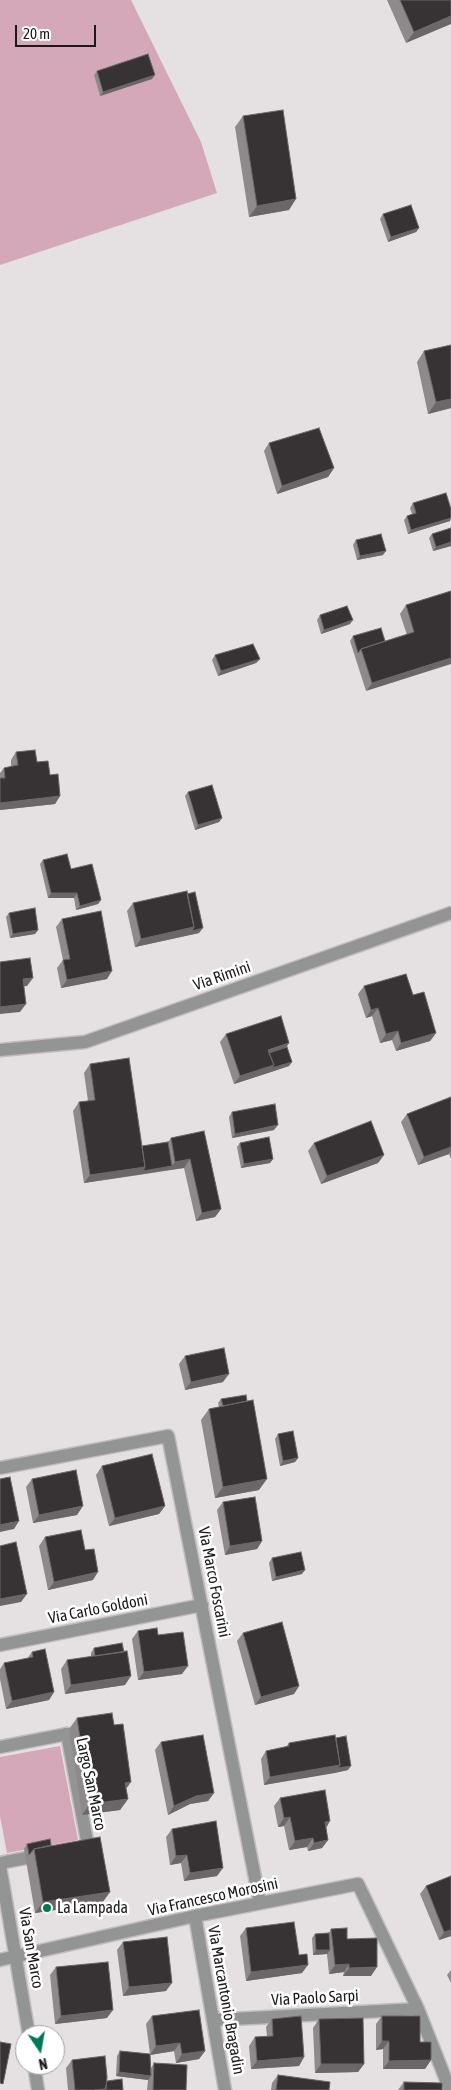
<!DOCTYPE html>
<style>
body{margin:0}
#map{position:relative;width:451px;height:2090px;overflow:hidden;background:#e5e0e2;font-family:"Asap Condensed",sans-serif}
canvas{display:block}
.north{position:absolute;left:15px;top:2025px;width:50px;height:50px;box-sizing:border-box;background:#fff;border:1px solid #a4a3a3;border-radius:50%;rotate:168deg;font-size:14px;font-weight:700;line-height:20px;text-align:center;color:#1b191a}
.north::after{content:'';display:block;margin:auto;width:18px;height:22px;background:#007957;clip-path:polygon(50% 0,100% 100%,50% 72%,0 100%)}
.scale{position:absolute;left:15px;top:25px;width:81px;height:22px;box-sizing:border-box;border:2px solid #1b191a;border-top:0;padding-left:6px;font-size:15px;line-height:18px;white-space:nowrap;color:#1b191a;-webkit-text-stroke:4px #fff;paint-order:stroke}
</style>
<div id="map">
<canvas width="451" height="2090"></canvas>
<div class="north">N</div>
<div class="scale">20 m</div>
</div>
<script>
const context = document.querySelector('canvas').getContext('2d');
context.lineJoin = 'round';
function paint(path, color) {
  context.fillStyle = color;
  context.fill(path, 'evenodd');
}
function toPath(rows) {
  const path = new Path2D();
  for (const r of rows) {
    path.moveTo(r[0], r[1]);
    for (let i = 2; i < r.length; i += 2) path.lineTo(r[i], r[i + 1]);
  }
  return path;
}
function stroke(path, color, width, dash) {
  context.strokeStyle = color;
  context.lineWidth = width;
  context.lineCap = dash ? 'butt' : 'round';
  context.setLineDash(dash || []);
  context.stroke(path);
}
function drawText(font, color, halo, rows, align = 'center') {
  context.font = font + ' "Asap Condensed",sans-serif';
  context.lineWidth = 5;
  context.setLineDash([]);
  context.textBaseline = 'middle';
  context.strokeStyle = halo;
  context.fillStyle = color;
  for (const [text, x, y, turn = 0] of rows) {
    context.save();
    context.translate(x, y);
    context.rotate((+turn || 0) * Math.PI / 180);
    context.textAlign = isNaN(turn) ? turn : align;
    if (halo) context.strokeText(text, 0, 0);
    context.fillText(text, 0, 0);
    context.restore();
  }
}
paint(toPath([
 [0,0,131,0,201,142,217,193,0,265],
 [60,1746,78,1840,7,1853,0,1816,0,1757]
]), '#d4a8b9');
const pedestrian = toPath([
 [67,1734,88,1846]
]);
const minor = toPath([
 [0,1050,85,1042,451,913],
 [0,1468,168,1436,260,1903],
 [0,1645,202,1605],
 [0,1747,67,1734],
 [0,1863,42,1855],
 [0,1866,29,2035],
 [195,1916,225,2090],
 [0,1960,195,1916,358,1884,418,2009,450,2090],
 [214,2020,418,2009],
 [34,2065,38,2090]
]);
stroke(pedestrian, '#c1bcbe', 15);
stroke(minor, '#c1bcbe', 15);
stroke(pedestrian, '#939594', 12);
stroke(minor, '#939594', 12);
paint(toPath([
 [387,0,451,0,406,43],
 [97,71,152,79,100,96,94,75],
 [243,116,289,210,249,217,235,127],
 [383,214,419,228,416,232,388,242,380,219],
 [451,345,451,408,428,414,417,362,424,351],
 [269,443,334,468,328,477,277,494,264,451],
 [413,503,450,521,408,534,404,520,407,516,412,514,410,508],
 [451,528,451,546,433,551,429,538,432,534],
 [356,540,383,555,357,560,353,545],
 [451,591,366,691,350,641,353,636,385,641,407,635,400,614,406,605],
 [320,615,350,624,321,634,317,620],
 [215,655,260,659,256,663,218,676,212,660],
 [16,752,37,762,50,775,60,796,55,804,0,810,0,773,4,768,11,766,11,760],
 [188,792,222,818,219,822,195,830,185,796],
 [43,860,71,869,101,900,98,904,76,910,74,898,48,898,40,864],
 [187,894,199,933,135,947,127,911,133,903],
 [9,913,38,930,35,934,10,938,6,917],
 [62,919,107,979,61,988,57,968,63,960,56,927],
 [364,986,413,995,436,1033,430,1041,396,1051,392,1040,380,1043,372,1016,366,1018,358,994],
 [226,1034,292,1062,289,1066,234,1084,220,1042],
 [90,1064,142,1146,168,1142,171,1138,204,1131,221,1209,215,1217,196,1221,184,1168,139,1175,84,1183,73,1111,79,1102,88,1101,84,1073],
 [451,1097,451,1159,449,1154,418,1165,401,1122,407,1114],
 [232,1112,274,1130,232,1138,229,1117],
 [240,1143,273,1159,270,1163,241,1168,237,1147],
 [314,1143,384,1155,378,1163,321,1184,308,1151],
 [185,1356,223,1382,185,1390,179,1364],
 [221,1399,247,1401,259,1490,215,1498,201,1420,209,1409,219,1407,218,1403],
 [278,1434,298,1458,295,1462,280,1466,275,1439],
 [102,1466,165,1506,159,1514,109,1526,96,1475],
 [32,1479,77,1515,33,1523,26,1487],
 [223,1502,262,1541,257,1549,225,1555,217,1510],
 [45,1537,93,1580,48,1590,39,1546],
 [272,1558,302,1574,272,1581,269,1563],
 [138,1631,158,1635,182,1674,138,1680,132,1639],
 [243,1633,299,1686,294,1694,255,1705,237,1641],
 [94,1648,124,1652,125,1685,65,1694,61,1669,67,1660,91,1657,91,1653],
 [32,1652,54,1692,49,1700,6,1709,0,1679,0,1669,4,1663,27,1659],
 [77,1718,114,1725,128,1799,120,1810,82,1815,69,1729],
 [336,1738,348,1770,264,1785,261,1759,266,1751,286,1747,289,1743],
 [161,1742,214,1793,208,1801,190,1804,168,1815,155,1750],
 [280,1798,326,1828,328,1840,322,1848,308,1851,307,1847,289,1850,284,1826,278,1827,274,1806],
 [172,1829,217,1876,184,1881,181,1863,170,1865,166,1837],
 [27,1844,51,1845,110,1892,102,1903,35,1913,24,1849],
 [451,1876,451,1936,439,1940,420,1894,426,1886],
 [246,1928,299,1955,302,1973,246,1981,240,1936],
 [331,1929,347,1939,371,1976,343,1976,344,1972,329,1974,327,1954,313,1955,312,1938,315,1934,329,1933],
 [123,1942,166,1991,123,1996,117,1950],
 [56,1967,107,2018,55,2024,50,1975],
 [451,1970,451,1983,447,1975],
 [152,2016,205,2051,199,2059,176,2063,174,2051,150,2055,151,2068,154,2063,186,2090,147,2090,148,2080,116,2076,117,2056,120,2051,150,2054,146,2024],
 [382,2016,420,2042,431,2060,425,2069,383,2069,383,2049,376,2050,376,2024],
 [272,2019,304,2057,299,2066,251,2069,249,2046,255,2037,267,2036,266,2027],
 [319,2019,364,2064,358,2072,315,2073,313,2028],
 [72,2060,107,2081,123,2090,68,2090,66,2068],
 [278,2075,329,2090,271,2090,272,2083],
 [404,2082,442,2090,398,2090]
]), '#8e8a8c');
paint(toPath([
 [451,16,451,24,406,43,414,32],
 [155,75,152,79,100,96,103,92],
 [296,199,289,210,249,217,257,206],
 [419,228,416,232,388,242,391,237],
 [451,399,451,408,428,414,436,402],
 [334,468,328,477,277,494,282,486],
 [451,518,450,521,408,534,411,530],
 [451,542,451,546,433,551,436,547],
 [386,551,383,555,357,560,360,556],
 [353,620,350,624,321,634,324,630],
 [451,658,451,664,366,691,372,683],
 [260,659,256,663,218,676,221,671],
 [60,796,55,804,0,810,0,803],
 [222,818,219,822,195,830,198,825],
 [51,893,77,893,74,898,48,898],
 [101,900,98,904,76,910,80,906],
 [194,927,203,928,199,933,135,947,141,939],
 [38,930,35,934,10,938,13,934],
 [112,971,107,979,61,988,67,980],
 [33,978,27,986,17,987,23,979],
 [26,1004,20,1012,0,1014,0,1007],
 [378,1008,372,1016,366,1018,371,1010],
 [398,1031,392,1040,380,1043,386,1034],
 [436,1033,430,1041,396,1051,401,1043],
 [289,1043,284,1051,266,1054,268,1050],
 [292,1062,289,1066,268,1073,272,1068],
 [274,1065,268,1073,234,1084,240,1076],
 [278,1125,274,1130,232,1138,235,1134],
 [451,1147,451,1150,449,1154,418,1165,424,1157],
 [384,1155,378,1163,321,1184,327,1176],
 [190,1159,184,1168,169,1170,175,1162],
 [273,1159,270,1163,241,1168,244,1164],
 [172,1166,169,1170,84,1183,90,1175,145,1167],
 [221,1209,215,1217,196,1221,202,1213],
 [229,1374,223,1382,185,1390,191,1382],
 [298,1458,295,1462,280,1466,283,1461],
 [267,1479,259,1490,215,1498,223,1487],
 [83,1506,77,1515,33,1523,39,1515],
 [165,1506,159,1514,109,1526,115,1518],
 [19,1521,14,1529,0,1532,0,1525],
 [262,1541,257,1549,225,1555,230,1546],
 [305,1570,302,1574,272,1581,276,1577],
 [98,1572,93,1580,48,1590,54,1582],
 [27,1594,21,1602,0,1606,0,1599],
 [188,1666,182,1674,138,1680,144,1672],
 [131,1676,125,1685,65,1694,71,1685],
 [299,1686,294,1694,255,1705,261,1697],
 [54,1692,49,1700,6,1709,12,1701],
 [340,1765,335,1773,264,1785,270,1777],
 [351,1766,348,1770,335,1773,338,1768],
 [131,1782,123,1793,125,1783],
 [214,1793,208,1801,190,1804,168,1815,174,1806,196,1796],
 [128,1799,120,1810,82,1815,90,1804],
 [290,1817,284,1826,278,1827,284,1818],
 [330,1821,325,1830,325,1822],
 [313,1838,307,1847,289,1850,295,1841],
 [328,1840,322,1848,308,1851,314,1843],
 [187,1855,181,1863,170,1865,176,1856],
 [223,1868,217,1876,184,1881,190,1873],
 [110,1892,102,1903,35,1913,43,1902],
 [451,1930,451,1936,439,1940,444,1932],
 [316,1950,330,1950,327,1954,313,1955],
 [349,1964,344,1972,329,1974,335,1965],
 [308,1965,302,1973,246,1981,251,1972],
 [377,1967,371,1976,343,1976,349,1968],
 [172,1983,166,1991,123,1996,129,1987],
 [113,2010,107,2018,55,2024,61,2016],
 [382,2041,389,2041,383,2049,376,2050],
 [180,2043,174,2051,150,2055,156,2046],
 [205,2051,199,2059,176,2063,182,2054],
 [304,2057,299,2066,251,2069,257,2061],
 [431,2060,425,2069,383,2069,389,2061],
 [321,2064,364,2064,358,2072,315,2073],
 [119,2072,151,2076,148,2080,116,2076]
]), '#6b6769');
const building = toPath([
 [400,0,451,0,451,16,414,32,400,0],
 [148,54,155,75,103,92,97,71,148,54],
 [283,110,296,199,257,206,243,116,283,110],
 [411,205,419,228,391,237,383,214,411,205],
 [451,345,451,399,436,402,424,351,451,345],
 [319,428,334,468,282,486,269,443,319,428],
 [446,493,451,509,451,518,411,530,407,516,416,513,413,503,446,493],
 [451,528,451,542,436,547,432,534,451,528],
 [381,534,386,551,360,556,356,540,381,534],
 [451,591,451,658,372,683,361,649,414,632,406,605,451,591],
 [347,606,353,620,324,630,320,615,347,606],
 [381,628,385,641,361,649,358,653,353,636,381,628],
 [253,644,260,659,221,671,215,655,253,644],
 [35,750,37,762,48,761,50,775,58,774,60,796,0,803,0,778,5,778,4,768,18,765,16,752,35,750],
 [212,785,222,818,198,825,188,792,212,785],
 [67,854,71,869,92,864,101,900,80,906,77,893,51,893,43,860,67,854],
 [187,891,194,927,141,939,133,903,187,891],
 [195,892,203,928,192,931,194,927,187,894,195,892],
 [35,908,38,930,13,934,9,913,35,908],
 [101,911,112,971,67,980,63,960,70,959,62,919,101,911],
 [30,958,33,978,23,979,26,1004,0,1007,0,962,30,958],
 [406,974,413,995,424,992,436,1033,401,1043,398,1031,386,1034,378,1008,371,1010,364,986,406,974],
 [281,1016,289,1043,268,1050,274,1065,240,1076,226,1034,281,1016],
 [287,1047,292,1062,272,1068,274,1065,269,1053,287,1047],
 [129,1058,145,1167,90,1175,79,1102,95,1100,90,1064,129,1058],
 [451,1097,451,1147,424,1157,407,1114,451,1097],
 [275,1104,278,1125,235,1134,232,1112,275,1104],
 [371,1121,384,1155,327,1176,314,1143,371,1121],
 [204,1131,221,1209,202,1213,190,1159,175,1162,171,1138,204,1131],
 [269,1137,273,1159,244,1164,240,1143,269,1137],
 [168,1142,172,1166,143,1171,145,1167,142,1146,168,1142],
 [224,1348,229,1374,191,1382,185,1356,224,1348],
 [246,1395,247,1401,223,1406,221,1399,246,1395],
 [253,1400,267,1479,223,1487,209,1409,253,1400],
 [293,1431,298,1458,283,1461,278,1434,293,1431],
 [152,1454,165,1506,115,1518,102,1466,152,1454],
 [76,1470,83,1506,39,1515,32,1479,76,1470],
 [10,1477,19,1521,0,1525,0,1479,10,1477],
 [255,1497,262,1541,230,1546,223,1502,255,1497],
 [81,1530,85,1550,94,1549,98,1572,54,1582,45,1537,81,1530],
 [16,1542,27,1594,0,1599,0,1546,16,1542],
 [301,1552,305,1570,276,1577,272,1558,301,1552],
 [282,1622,299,1686,261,1697,243,1633,282,1622],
 [157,1628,158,1635,183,1632,188,1666,144,1672,138,1631,157,1628],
 [122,1643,124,1652,95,1656,94,1648,122,1643],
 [45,1649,54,1692,12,1701,4,1663,33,1657,32,1652,45,1649],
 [127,1651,131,1676,71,1685,67,1660,127,1651],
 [112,1713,114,1725,123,1724,131,1782,125,1783,128,1799,90,1804,77,1718,112,1713],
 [203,1735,214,1793,196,1796,174,1806,161,1742,203,1735],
 [335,1735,340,1765,270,1777,266,1751,289,1746,289,1743,335,1735],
 [346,1736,351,1766,338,1768,340,1765,336,1738,346,1736],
 [325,1790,330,1821,325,1822,328,1840,314,1843,313,1838,295,1841,290,1817,284,1818,280,1798,325,1790],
 [216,1821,223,1868,190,1873,187,1855,176,1856,172,1829,216,1821],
 [100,1837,110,1892,43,1902,34,1849,100,1837],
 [50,1839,51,1845,34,1849,29,1855,27,1844,50,1839],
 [451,1876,451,1930,444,1932,426,1886,451,1876],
 [294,1922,299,1955,307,1954,308,1965,251,1972,246,1928,294,1922],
 [347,1928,347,1939,377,1938,377,1967,349,1968,349,1964,335,1965,331,1929,347,1928],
 [329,1933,330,1950,316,1950,315,1934,329,1933],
 [167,1937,172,1983,129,1987,123,1942,167,1937],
 [108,1962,113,2010,61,2016,56,1967,108,1962],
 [199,2010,205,2051,182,2054,180,2043,156,2046,152,2016,199,2010],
 [301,2016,304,2057,257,2061,255,2037,273,2036,272,2019,301,2016],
 [382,2016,420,2016,420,2042,431,2042,431,2060,389,2061,389,2041,382,2041,382,2016],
 [363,2018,364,2064,321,2064,319,2019,363,2018],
 [0,2042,11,2044,3,2084,0,2083,0,2042],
 [120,2051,150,2054,151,2076,119,2072,120,2051],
 [105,2056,107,2077,106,2089,93,2090,75,2090,72,2060,105,2056],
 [154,2063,187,2065,186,2090,153,2090,154,2063],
 [278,2075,330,2082,329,2090,276,2090,278,2075],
 [122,2079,123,2090,105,2090,107,2081,122,2079],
 [404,2082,442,2083,442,2090,404,2090,404,2082]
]);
paint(building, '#373335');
stroke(building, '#6b6769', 1);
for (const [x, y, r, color] of [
 [47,1908,5,"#007957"]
]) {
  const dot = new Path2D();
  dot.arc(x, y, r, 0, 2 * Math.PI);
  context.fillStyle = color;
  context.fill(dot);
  stroke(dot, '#fff', 2);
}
drawText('16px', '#1b191a', '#fff', [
 ["Via Rimini",222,976,-19],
 ["Via Marco Foscarini",214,1582,79],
 ["Via Carlo Goldoni",98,1609,-11],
 ["Largo San Marco",91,1784,78],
 ["Via Francesco Morosini",213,1897,-12],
 ["Via San Marco",31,1948,80],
 ["Via Paolo Sarpi",315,1998,-3],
 ["Via Marcantonio Bragadin",226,2000,80]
]);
drawText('16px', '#1b191a', '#fff', [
 ["La Lampada",57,1908]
], 'left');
</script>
